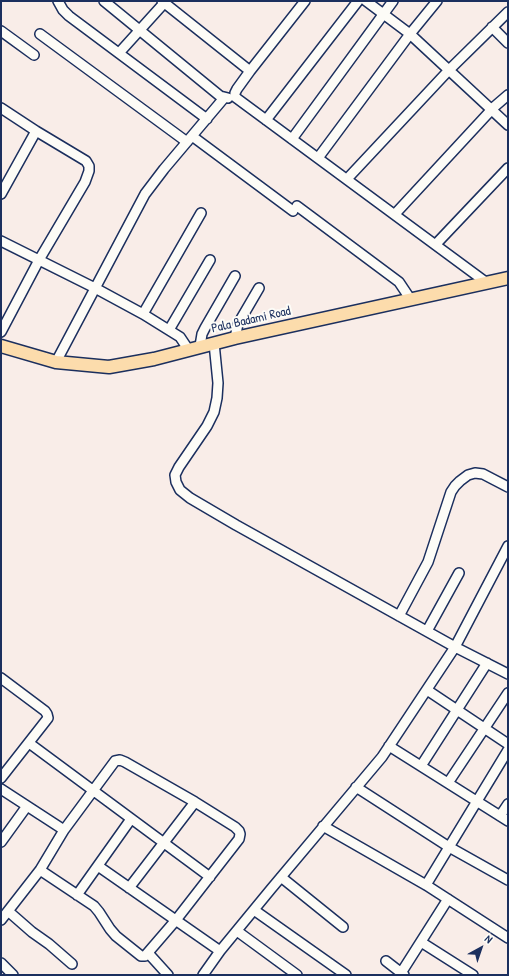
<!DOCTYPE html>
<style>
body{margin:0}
#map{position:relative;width:509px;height:976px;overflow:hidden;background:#f9ede8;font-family:"Patrick Hand",sans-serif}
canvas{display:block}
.frame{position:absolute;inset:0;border:2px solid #1b2f5e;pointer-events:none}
.north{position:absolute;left:461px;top:928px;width:40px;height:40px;-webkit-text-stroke:3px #fdfcf7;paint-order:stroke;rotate:40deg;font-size:11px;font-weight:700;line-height:16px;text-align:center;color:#1b2f5e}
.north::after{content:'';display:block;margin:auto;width:14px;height:18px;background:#1b2f5e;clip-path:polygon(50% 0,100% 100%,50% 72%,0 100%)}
</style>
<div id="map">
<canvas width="509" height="976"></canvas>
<div class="frame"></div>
<div class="north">N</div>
</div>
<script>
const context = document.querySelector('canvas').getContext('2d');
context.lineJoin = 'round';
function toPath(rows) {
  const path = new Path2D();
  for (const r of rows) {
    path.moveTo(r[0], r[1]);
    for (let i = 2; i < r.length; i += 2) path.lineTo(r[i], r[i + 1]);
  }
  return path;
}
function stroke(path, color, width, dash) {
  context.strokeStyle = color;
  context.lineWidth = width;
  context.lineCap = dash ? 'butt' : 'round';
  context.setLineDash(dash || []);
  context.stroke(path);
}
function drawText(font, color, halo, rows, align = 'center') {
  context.font = font + ' "Patrick Hand",sans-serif';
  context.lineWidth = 4;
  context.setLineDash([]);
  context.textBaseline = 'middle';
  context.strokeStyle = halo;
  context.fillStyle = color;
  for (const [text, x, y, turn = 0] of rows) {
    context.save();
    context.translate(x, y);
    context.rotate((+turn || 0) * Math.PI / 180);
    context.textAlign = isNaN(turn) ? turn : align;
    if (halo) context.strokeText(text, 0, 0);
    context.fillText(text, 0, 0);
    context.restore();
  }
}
const minor = toPath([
 [58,1,63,10,69,16,207,119],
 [104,1,220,96,228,98],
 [162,1,250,71],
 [305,1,250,71,237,89,235,93,235,97,487,283],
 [366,1,410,34,508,125],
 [492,27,508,43],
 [1,31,34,55],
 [40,34,187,142],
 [119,53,166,1],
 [1,108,36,131,86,161,89,166,89,171,85,182,39,260,1,332],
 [266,120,358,1],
 [192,136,293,211],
 [292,139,393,1],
 [318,158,410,34,437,1],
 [347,179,449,70,508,12],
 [1,194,36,131],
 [297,206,399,282,411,300],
 [395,214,494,107,508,95],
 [1,241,95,288,143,314,180,337,188,349],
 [436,244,508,168],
 [143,314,201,213],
 [169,330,210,260],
 [235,338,238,324,259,288],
 [200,346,202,334,205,328,235,276],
 [56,362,145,194,164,169,224,98],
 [508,546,455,647,508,674],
 [399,616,428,562,451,492,455,486,460,481,468,475,475,473,483,474,508,487],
 [427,631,459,573],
 [1,678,45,711,47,714,48,718,1,778],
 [427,690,508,744],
 [29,743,210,877],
 [389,746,508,821],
 [421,766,487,663],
 [448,783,508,693],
 [356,787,449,847,508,880],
 [1,789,64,830],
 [500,816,508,804],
 [323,826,426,885,508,938],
 [1,842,27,806],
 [98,866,220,951],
 [281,877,343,927],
 [426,885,508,750],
 [129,888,195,802],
 [77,895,131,819],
 [254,910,346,975],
 [8,911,32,932,49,944,72,964],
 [1,920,40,870,64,830,115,761,120,760,125,762,195,802,235,827,239,831,240,834,239,839,176,920,145,956,141,956,116,936,110,929,99,912,94,906,40,870],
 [237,931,297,975],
 [421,942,473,975],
 [149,954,168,975],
 [386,961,404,975],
 [1,963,13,975],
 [401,973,448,899],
 [203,975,220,951,271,889,382,757,455,647,236,525,190,498,180,490,176,482,175,475,179,467,207,426,214,412,217,398,218,383,214,343]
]);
const major = toPath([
 [1,346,56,362,109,367,154,359,235,338,508,278]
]);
stroke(minor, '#1b2f5e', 12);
stroke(major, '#1b2f5e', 15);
stroke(minor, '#fdfcf7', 9);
stroke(major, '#fcdcac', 12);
drawText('13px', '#1b2f5e', '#fdfcf7', [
 ["Pala Badami Road",251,320,-13]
]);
</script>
